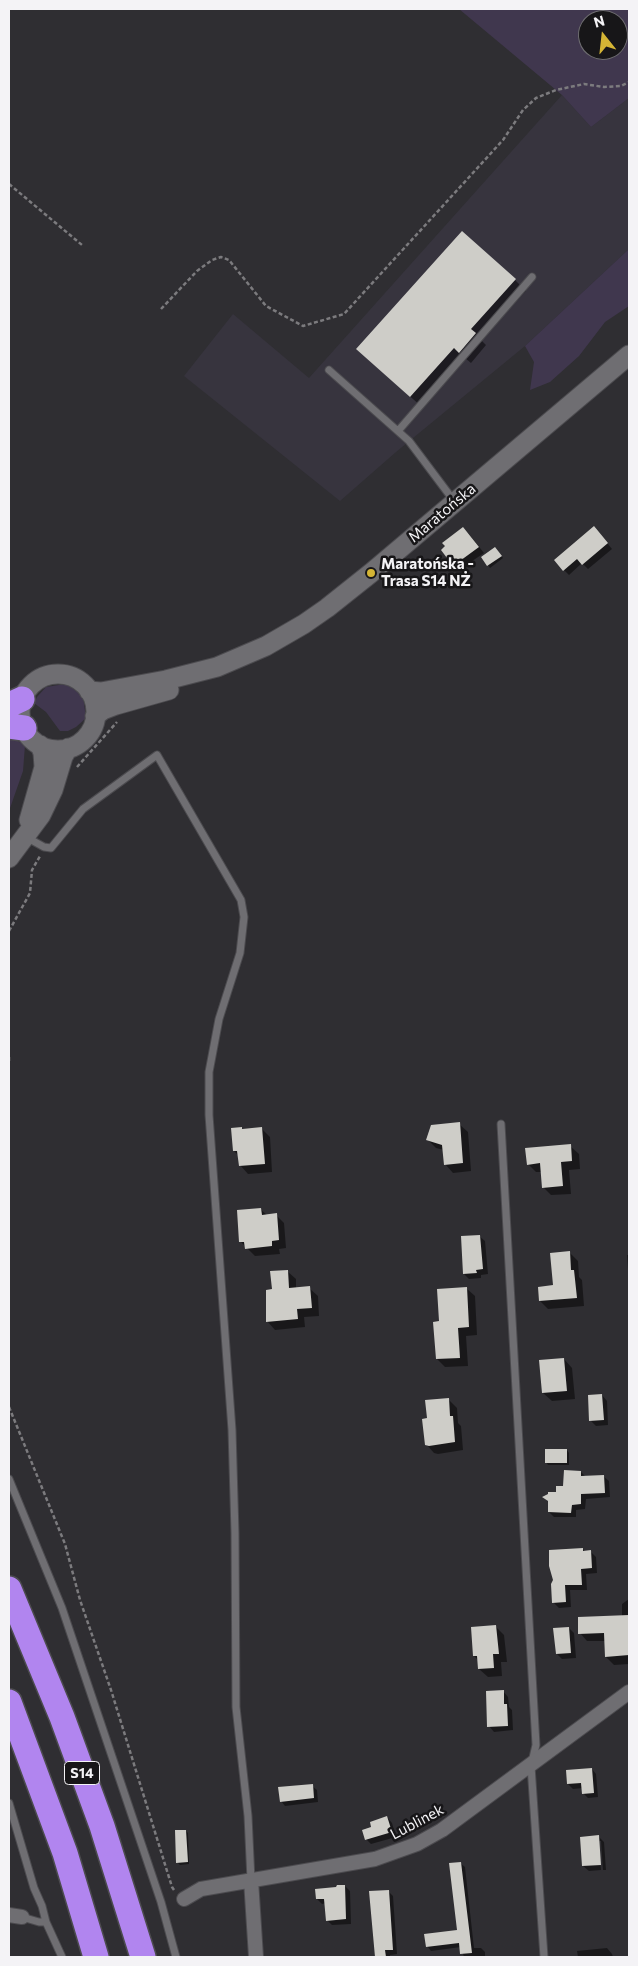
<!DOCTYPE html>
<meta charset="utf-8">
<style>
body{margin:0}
#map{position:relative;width:638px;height:1966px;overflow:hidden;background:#2f2e32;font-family:Commissioner,sans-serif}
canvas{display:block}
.frame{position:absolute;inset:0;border:10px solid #f4f3f6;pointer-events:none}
.north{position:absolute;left:578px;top:10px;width:50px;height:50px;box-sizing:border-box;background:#171618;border:1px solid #6f6e71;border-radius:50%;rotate:344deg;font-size:14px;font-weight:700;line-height:20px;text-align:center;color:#f4f3f6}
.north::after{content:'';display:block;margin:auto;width:18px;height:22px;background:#d5b535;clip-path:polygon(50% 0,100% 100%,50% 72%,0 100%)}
</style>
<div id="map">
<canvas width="638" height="1966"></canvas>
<div class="frame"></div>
<div class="north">N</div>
</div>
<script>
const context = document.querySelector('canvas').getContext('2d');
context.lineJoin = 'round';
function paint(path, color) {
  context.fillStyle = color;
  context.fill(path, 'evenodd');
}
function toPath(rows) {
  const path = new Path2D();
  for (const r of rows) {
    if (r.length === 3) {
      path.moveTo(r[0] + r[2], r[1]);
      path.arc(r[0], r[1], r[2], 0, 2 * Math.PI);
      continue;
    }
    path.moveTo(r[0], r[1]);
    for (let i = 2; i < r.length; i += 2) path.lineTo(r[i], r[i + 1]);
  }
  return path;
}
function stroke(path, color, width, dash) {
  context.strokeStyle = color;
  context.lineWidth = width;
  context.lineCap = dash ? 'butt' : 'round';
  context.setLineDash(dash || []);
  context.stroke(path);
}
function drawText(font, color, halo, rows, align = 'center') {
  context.font = font + ' Commissioner,sans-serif';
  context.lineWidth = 5;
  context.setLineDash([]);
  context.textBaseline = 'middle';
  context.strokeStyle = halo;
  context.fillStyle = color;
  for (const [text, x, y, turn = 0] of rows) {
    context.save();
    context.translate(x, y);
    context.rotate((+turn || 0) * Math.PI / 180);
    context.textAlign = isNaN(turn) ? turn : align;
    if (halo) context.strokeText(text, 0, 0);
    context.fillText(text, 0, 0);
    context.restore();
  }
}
paint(toPath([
 [562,95,591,127,629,98,629,249,525,346,396,452,340,501,184,376,233,314,309,378]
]), '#37343e');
paint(toPath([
 [459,9,629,9,629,98,591,127,562,95],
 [588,20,618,20,618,50,588,50],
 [629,249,629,306,605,322,579,356,550,382,530,390,534,362,525,346],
 [65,684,75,688,83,696,85,711,85,719,76,727,68,731,60,731,46,712,34,703,37,697,46,687],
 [9,736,25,745,23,771,9,811]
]), '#40374e');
paint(toPath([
 [515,280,526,291,481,340,486,345,471,363,465,358,422,407,369,360],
 [468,533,484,553,459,570,454,565],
 [599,533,612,549,588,569,582,563,569,575,564,570],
 [497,551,503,558,490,568,488,565],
 [459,1124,468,1132,471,1171,453,1173,445,1164,444,1150,436,1148,428,1140],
 [261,1128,270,1137,272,1172,248,1174,240,1165,239,1156,234,1151,232,1129],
 [570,1146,579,1154,580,1169,569,1170,571,1194,551,1195,543,1187,542,1172,536,1172,528,1164],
 [260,1209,267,1215,276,1215,284,1223,286,1248,279,1249,280,1254,255,1256,241,1242],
 [479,1236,485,1241,488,1274,481,1275,481,1278,469,1279,464,1274],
 [569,1252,578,1261,579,1277,582,1280,584,1306,548,1309,540,1301,554,1287],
 [627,1255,629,1255,629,1283],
 [287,1271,296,1279,296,1289,309,1288,318,1296,319,1316,304,1317,305,1327,275,1330,267,1321,273,1291],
 [466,1288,475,1296,477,1335,466,1336,468,1366,445,1367,437,1359,440,1322],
 [564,1359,572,1368,575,1399,552,1401,543,1393],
 [602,1395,607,1401,608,1425,596,1426,591,1421],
 [449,1400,457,1408,458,1423,461,1426,463,1450,438,1454,434,1453,426,1444,428,1419],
 [567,1450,569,1453,569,1465,548,1465,546,1462],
 [581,1472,586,1477,603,1476,609,1481,610,1497,586,1499,585,1509,576,1510,576,1517,554,1517,549,1512,549,1502,544,1497,557,1493],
 [583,1549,585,1552,590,1551,596,1557,597,1573,586,1574,587,1590,570,1590,571,1607,559,1608,553,1602],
 [629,1599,629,1664,614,1665,606,1657,605,1641,587,1641,580,1633,622,1616,622,1604],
 [496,1627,504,1635,507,1662,501,1662,502,1676,488,1677,479,1669,478,1660,474,1656],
 [569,1628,574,1633,576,1658,562,1659,557,1654],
 [503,1691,508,1697,509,1707,512,1710,513,1730,494,1732,489,1726],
 [592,1769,596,1774,598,1797,588,1798,583,1793,583,1788,573,1789,568,1784],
 [312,1786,317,1790,318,1802,285,1806,281,1801],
 [387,1817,392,1823,396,1837,371,1844,366,1839,373,1827],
 [186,1831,188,1833,189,1864,180,1865,177,1862],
 [599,1837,604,1842,606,1870,603,1870,601,1841,598,1841,601,1870,589,1871,583,1866],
 [460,1863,465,1867,474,1948,481,1948,485,1952,485,1957,464,1957,461,1947,431,1951,427,1946,459,1931],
 [345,1886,350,1891,351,1924,332,1925,327,1920,326,1903,322,1904,317,1899],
 [388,1891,393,1896,397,1954,390,1955,390,1957,376,1957,371,1892],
 [607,1948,612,1954,613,1957,578,1957,577,1951]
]), '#0007');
paint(toPath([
 [462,231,516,279,471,329,476,333,459,353,454,348,410,397,356,349],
 [594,526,608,543,582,565,577,559,563,571,554,560],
 [463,527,479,547,453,566,441,550,445,546,442,543],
 [495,547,502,556,487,566,481,557],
 [460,1122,463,1163,444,1165,442,1145,426,1140,431,1125],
 [242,1127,242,1129,262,1127,265,1164,239,1166,237,1151,233,1151,231,1128],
 [571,1144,572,1161,561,1162,563,1186,542,1188,540,1163,527,1165,525,1148],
 [261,1208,262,1215,277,1213,279,1240,272,1241,272,1246,245,1249,244,1242,239,1242,237,1210],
 [480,1235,483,1269,476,1270,477,1273,463,1274,461,1236],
 [570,1251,571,1270,574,1270,577,1298,539,1301,538,1287,553,1285,550,1253],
 [288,1270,289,1288,310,1286,312,1308,297,1309,298,1319,266,1322,266,1290,272,1289,270,1271],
 [467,1287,469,1327,458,1328,460,1358,436,1359,433,1322,439,1321,437,1289],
 [564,1358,567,1391,542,1393,539,1360],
 [602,1394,604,1420,589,1421,588,1395],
 [449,1398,450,1416,453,1416,455,1442,429,1446,425,1445,422,1419,427,1418,425,1400],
 [545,1449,567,1449,567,1463,545,1463],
 [564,1470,581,1471,581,1476,604,1475,605,1493,581,1494,581,1504,572,1505,571,1513,548,1512,548,1501,542,1497,548,1494,548,1492,556,1492,556,1486,563,1486],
 [583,1548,583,1551,591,1550,592,1568,581,1569,582,1585,565,1585,566,1602,552,1603,551,1584,553,1580,549,1566,549,1550],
 [629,1615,629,1655,605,1657,604,1633,578,1634,578,1617],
 [496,1625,499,1654,493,1654,494,1668,478,1669,477,1656,473,1656,471,1627],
 [569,1627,571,1653,556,1654,553,1628],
 [504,1690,504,1704,507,1704,508,1726,487,1727,486,1691],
 [592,1768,594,1793,582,1794,581,1783,567,1784,566,1770],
 [313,1784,314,1798,280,1802,278,1787],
 [387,1816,392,1832,365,1840,362,1830,371,1827,370,1822],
 [175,1830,186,1830,188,1862,176,1863],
 [599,1835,601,1865,582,1866,580,1837],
 [461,1862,472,1953,460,1954,459,1943,426,1947,424,1934,457,1930,449,1863],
 [337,1885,345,1885,346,1919,326,1921,324,1899,316,1899,315,1889,336,1887],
 [389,1890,393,1950,385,1950,386,1957,375,1957,369,1891]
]), '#cecdc8');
const service = toPath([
 [329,370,409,441,454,501],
 [398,431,532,277],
 [26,837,44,847,51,848,83,809,157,755,241,900,244,917,240,953,219,1019,209,1072,209,1115,232,1430,235,1533,236,1707,248,1816,251,1880],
 [501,1124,536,1745,531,1766,544,1957],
 [9,1479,62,1608,161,1902,176,1957],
 [9,1803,34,1888,42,1906,46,1922,62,1957],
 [22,1917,39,1922,46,1922]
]);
const minor = toPath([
 [251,1880,256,1957],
 [184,1899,201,1889,375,1859,417,1844,442,1830,629,1692],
 [9,1915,22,1917]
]);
const secondary = toPath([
 [58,712,38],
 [89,691,101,692,166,680,217,667,266,646,304,624,327,608,371,573,629,355],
 [95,716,103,710,116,705,169,690],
 [29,820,44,767,43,753,40,745],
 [9,858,41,815,53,790,63,757,68,748]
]);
const motorway = toPath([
 [9,705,22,699],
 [9,726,24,728],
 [9,1589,62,1717,102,1826,143,1957],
 [9,1702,65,1853,96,1957]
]);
stroke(service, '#4c4b4f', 9);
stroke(minor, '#4c4b4f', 16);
stroke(secondary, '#4c4b4f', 21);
stroke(motorway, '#4c4b4f', 28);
stroke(toPath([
 [9,184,82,245],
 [161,309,197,271,212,260,221,257,229,260,266,306,303,326,344,314,503,140,523,110,536,98,556,90,584,84,604,87,621,86,629,82],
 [77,767,117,722],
 [9,931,30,893,32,870,40,856],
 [9,1057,9,1063],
 [9,1407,65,1544,80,1600,111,1690,172,1887,174,1890]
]), '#7c7b7e', 2.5, [4, 2.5]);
stroke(service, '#6f6e72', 7);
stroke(minor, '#6f6e72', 14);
stroke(secondary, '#6f6e72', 19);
stroke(motorway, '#b185ef', 25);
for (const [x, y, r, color] of [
 [371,573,5,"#d5b535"]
]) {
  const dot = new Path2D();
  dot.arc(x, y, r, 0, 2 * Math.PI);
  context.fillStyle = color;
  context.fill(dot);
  stroke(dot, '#171618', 2);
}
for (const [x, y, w] of [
 [82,1773,35]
]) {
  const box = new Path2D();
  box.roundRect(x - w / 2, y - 11.5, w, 23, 4);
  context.fillStyle = '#171618';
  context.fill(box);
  stroke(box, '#f4f3f6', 1);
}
drawText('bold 14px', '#f4f3f6', null, [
 ["S14",82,1773]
]);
drawText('15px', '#f4f3f6', '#171618', [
 ["Maratońska",442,513,-40],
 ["Lublinek",417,1822,-28]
]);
drawText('bold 15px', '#f4f3f6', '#171618', [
 ["Maratońska -",381,564],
 ["Trasa S14 NŻ",381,581]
], 'left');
</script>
